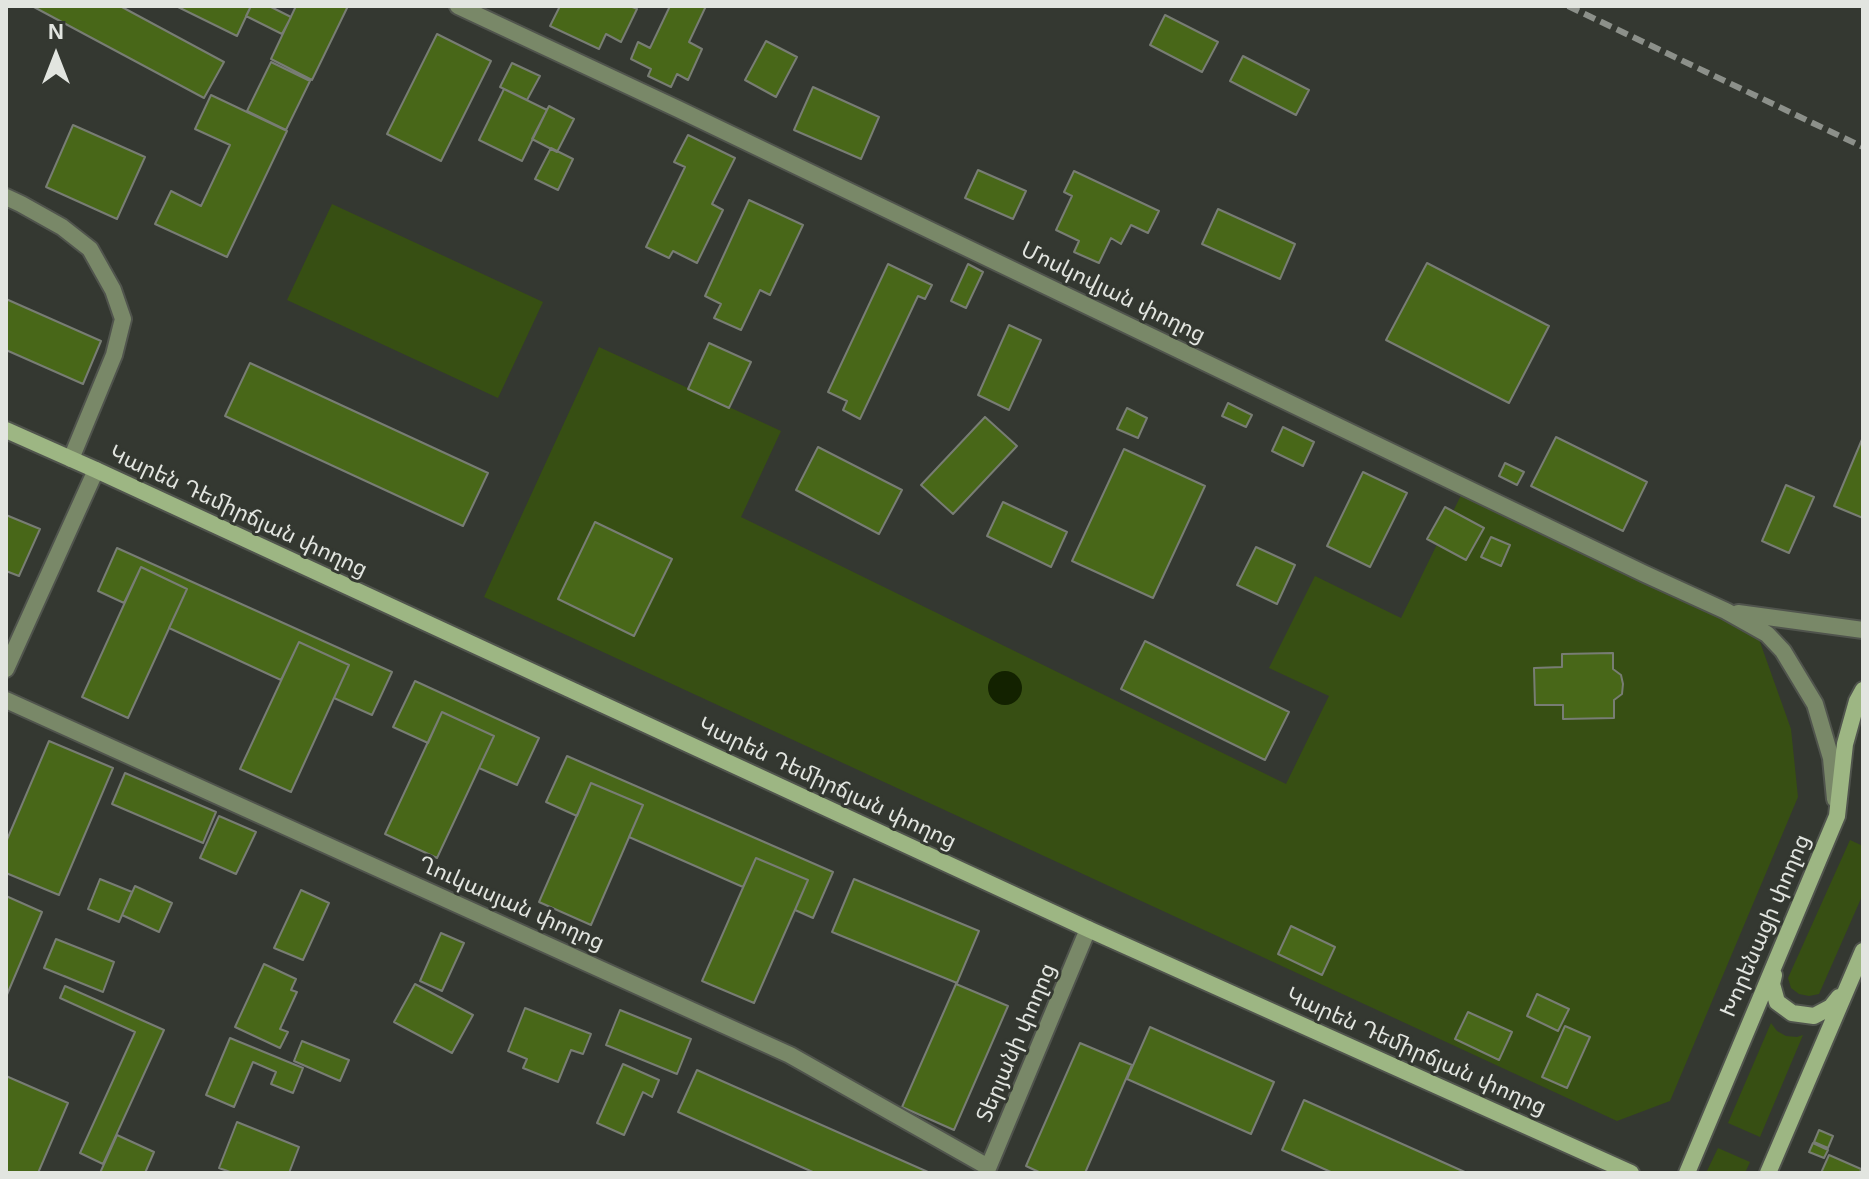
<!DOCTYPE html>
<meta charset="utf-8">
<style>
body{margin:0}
#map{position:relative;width:1869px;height:1179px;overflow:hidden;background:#343831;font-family:Helvetica,sans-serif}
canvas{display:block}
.frame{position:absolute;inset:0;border:8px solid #e2e5e0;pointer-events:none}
.north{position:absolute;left:16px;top:16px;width:80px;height:80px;-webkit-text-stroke:6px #343831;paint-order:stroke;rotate:0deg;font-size:22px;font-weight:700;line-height:32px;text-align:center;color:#e2e5e0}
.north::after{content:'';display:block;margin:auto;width:28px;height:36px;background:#e2e5e0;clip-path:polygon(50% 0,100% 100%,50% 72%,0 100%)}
</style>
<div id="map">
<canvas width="1869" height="1179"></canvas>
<div class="frame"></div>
<div class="north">N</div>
</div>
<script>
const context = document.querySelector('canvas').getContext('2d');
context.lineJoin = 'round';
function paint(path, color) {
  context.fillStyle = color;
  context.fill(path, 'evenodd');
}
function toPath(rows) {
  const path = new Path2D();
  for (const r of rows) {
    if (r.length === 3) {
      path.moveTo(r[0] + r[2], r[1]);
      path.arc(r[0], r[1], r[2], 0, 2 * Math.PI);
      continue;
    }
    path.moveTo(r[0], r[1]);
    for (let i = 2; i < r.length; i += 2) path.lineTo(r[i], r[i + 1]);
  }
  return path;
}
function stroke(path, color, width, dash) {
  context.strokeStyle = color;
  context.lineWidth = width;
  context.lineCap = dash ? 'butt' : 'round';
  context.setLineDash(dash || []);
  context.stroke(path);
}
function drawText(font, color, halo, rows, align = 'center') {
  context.font = font + ' Helvetica,"Noto Sans Armenian",sans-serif';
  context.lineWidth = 6;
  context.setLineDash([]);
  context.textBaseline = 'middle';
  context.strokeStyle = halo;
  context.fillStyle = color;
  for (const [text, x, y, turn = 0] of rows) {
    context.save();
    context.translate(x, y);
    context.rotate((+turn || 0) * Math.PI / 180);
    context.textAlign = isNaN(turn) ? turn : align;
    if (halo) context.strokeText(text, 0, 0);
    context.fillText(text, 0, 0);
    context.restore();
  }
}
paint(toPath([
 [332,204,543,302,498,398,287,300],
 [599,347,781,431,741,517,1286,784,1329,696,1269,668,1315,576,1401,618,1465,487,1748,623,1760,642,1791,729,1798,797,1670,1101,1617,1121,484,597],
 [1850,840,1863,846,1863,894,1819,994,1809,996,1799,994,1791,988,1788,978],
 [1771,1023,1777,1031,1786,1036,1797,1037,1803,1035,1760,1137,1728,1123],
 [1718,1148,1750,1162,1745,1173,1706,1173]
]), '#374f13');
paint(toPath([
 [1005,688,17]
]), '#132200');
const building = toPath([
 [32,6,120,6,224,62,204,98,32,6],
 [176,6,251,6,237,36,176,6],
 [251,6,269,6,291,17,282,34,246,16,251,6],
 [296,6,348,6,312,80,271,59,296,6],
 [560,6,630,6,637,9,621,42,606,34,599,49,550,26,560,6],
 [670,6,706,6,689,42,702,49,688,80,677,74,671,87,648,76,651,69,631,59,638,42,650,48,670,6],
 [1165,15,1218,42,1202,72,1150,45,1165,15],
 [437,34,491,61,441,161,387,134,437,34],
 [766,41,797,57,776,97,745,80,766,41],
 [1243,56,1309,90,1296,115,1230,81,1243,56],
 [271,62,310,81,286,130,247,111,271,62],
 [512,63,540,76,527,100,500,87,512,63],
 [813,87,879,117,861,159,794,130,813,87],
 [504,89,547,110,522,161,479,140,504,89],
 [211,95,287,131,227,257,155,224,171,191,201,206,230,145,195,129,211,95],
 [549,106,574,119,557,152,532,139,549,106],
 [73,125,145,157,117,219,46,187,73,125],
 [688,135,735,158,712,204,723,210,697,263,673,251,669,258,646,247,685,167,674,162,688,135],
 [551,148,573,159,558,190,535,179,551,148],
 [978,170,1026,191,1013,219,965,198,978,170],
 [1074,171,1159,211,1148,233,1131,225,1121,244,1111,238,1099,263,1074,252,1079,241,1056,230,1072,196,1064,192,1074,171],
 [749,200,803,225,770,295,760,290,741,330,714,318,721,304,705,296,749,200],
 [1218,209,1295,244,1280,279,1202,244,1218,209],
 [1427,263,1549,326,1509,403,1386,340,1427,263],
 [888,264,932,285,925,299,918,296,860,419,843,410,847,401,828,392,888,264],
 [968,264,983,272,966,308,951,301,968,264],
 [6,299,101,341,83,384,6,350,6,299],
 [1009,325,1041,340,1009,410,978,395,1009,325],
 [709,343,751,362,729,408,688,389,709,343],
 [250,363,488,473,463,526,225,416,250,363],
 [1228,403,1252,415,1246,427,1222,416,1228,403],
 [1127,408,1147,418,1138,438,1117,429,1127,408],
 [985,417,1017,446,953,514,921,485,985,417],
 [1283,427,1314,442,1303,466,1272,451,1283,427],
 [1556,437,1647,482,1623,531,1531,486,1556,437],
 [1863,437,1863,518,1834,506,1863,437],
 [818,447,902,490,879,534,796,490,818,447],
 [1124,449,1205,486,1153,598,1072,561,1124,449],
 [1505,463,1524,472,1517,485,1499,476,1505,463],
 [1363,472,1407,493,1370,567,1327,546,1363,472],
 [1786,485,1814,497,1789,553,1762,541,1786,485],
 [1003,502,1067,532,1051,567,987,536,1003,502],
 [1445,507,1484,528,1466,560,1427,539,1445,507],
 [6,515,40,529,19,576,6,571,6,515],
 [595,522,672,559,634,636,558,599,595,522],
 [1491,537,1510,545,1501,566,1481,557,1491,537],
 [1256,547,1295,565,1277,604,1237,585,1256,547],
 [117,548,392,672,372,715,334,698,349,665,299,642,281,680,169,628,187,589,141,567,124,603,98,591,117,548],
 [141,567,187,589,128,718,82,697,141,567],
 [1145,641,1289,712,1265,760,1121,689,1145,641],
 [299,642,349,665,291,792,240,769,299,642],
 [1613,653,1613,669,1621,675,1623,684,1622,694,1614,700,1614,718,1563,719,1563,705,1535,705,1534,668,1562,667,1562,654,1613,653],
 [415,681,539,738,517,785,479,768,494,736,442,712,428,743,393,727,415,681],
 [442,712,494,736,437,858,385,834,442,712],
 [49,741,113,768,59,895,6,873,6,842,49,741],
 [567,756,833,872,813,918,795,910,808,880,756,858,743,887,629,837,643,805,591,783,577,816,546,802,567,756],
 [125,773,216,812,203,843,112,804,125,773],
 [591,783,643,805,591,925,539,902,591,783],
 [219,816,256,832,236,874,200,858,219,816],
 [756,858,808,880,754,1003,702,981,756,858],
 [100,879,132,892,119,922,88,909,100,879],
 [854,879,979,931,957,983,832,932,854,879],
 [135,886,172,903,159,932,122,915,135,886],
 [301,890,329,903,303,960,274,948,301,890],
 [6,896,42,912,6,997,6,896],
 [1291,926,1335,947,1322,975,1278,954,1291,926],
 [441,933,464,943,442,991,420,981,441,933],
 [56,939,114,962,103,992,44,968,56,939],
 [264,964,296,979,291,990,297,992,280,1029,288,1032,280,1048,235,1027,264,964],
 [415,984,473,1015,452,1053,394,1022,415,984],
 [956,984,1008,1006,954,1130,902,1107,956,984],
 [65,986,164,1030,103,1164,80,1153,135,1032,60,998,65,986],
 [1537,994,1569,1009,1558,1031,1527,1016,1537,994],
 [525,1008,591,1034,583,1054,571,1050,558,1082,523,1068,527,1059,508,1051,525,1008],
 [620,1010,691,1039,677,1074,606,1045,620,1010],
 [1468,1012,1512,1032,1499,1060,1455,1039,1468,1012],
 [1565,1026,1590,1037,1567,1088,1542,1077,1565,1026],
 [1150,1027,1274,1082,1251,1134,1127,1079,1150,1027],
 [230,1038,303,1068,293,1093,271,1084,276,1072,253,1062,234,1107,206,1095,230,1038],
 [302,1041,349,1060,340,1081,294,1061,302,1041],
 [1080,1043,1132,1065,1085,1173,1041,1173,1026,1166,1080,1043],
 [623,1064,659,1080,652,1097,643,1092,624,1135,597,1123,623,1064],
 [697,1070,928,1172,927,1173,815,1173,678,1112,697,1070],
 [6,1076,68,1103,38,1173,6,1173,6,1076],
 [1304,1100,1467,1173,1333,1173,1282,1150,1304,1100],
 [237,1122,299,1147,289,1173,233,1173,219,1168,237,1122],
 [1819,1130,1833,1136,1828,1148,1814,1142,1819,1130],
 [117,1135,154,1152,145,1173,100,1173,117,1135],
 [1813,1143,1828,1150,1824,1158,1809,1152,1813,1143],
 [1829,1155,1861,1169,1860,1173,1821,1173,1829,1155]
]);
paint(building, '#486718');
stroke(building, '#787d74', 2);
const street = toPath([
 [458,6,678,109,1645,574,1726,611,1767,634,1783,651,1815,704,1831,758,1835,799],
 [6,197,21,204,62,227,90,249,113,290,123,319,114,355,71,459],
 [1738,613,1863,630],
 [6,669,96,470],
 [6,700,790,1055,988,1167],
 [986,1173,1088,929]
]);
const secondary = toPath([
 [6,430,96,470,1088,929,1631,1173],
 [1774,975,1772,984,1777,1002,1792,1013,1814,1016,1831,1007,1839,997],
 [1687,1173,1837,816,1845,744,1857,701,1863,690],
 [1768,1173,1863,951]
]);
stroke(street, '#50544d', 20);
stroke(secondary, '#50544d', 20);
stroke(street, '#798868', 16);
stroke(secondary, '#9db683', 16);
stroke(toPath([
 [1568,6,1863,147]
]), '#8c908a', 6, [12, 6]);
drawText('22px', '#e2e5e0', '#343831', [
 ["Մոսկովյան փողոց",1113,293,26],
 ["Կարեն Դեմիրճյան փողոց",238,512,25],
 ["Կարեն Դեմիրճյան փողոց",827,784,25],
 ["Ղուկասյան փողոց",511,904,24],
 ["Խորենացի փողոց",1766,926,-67],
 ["Տերյանի փողոց",1017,1043,-67],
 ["Կարեն Դեմիրճյան փողոց",1416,1052,24]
]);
</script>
